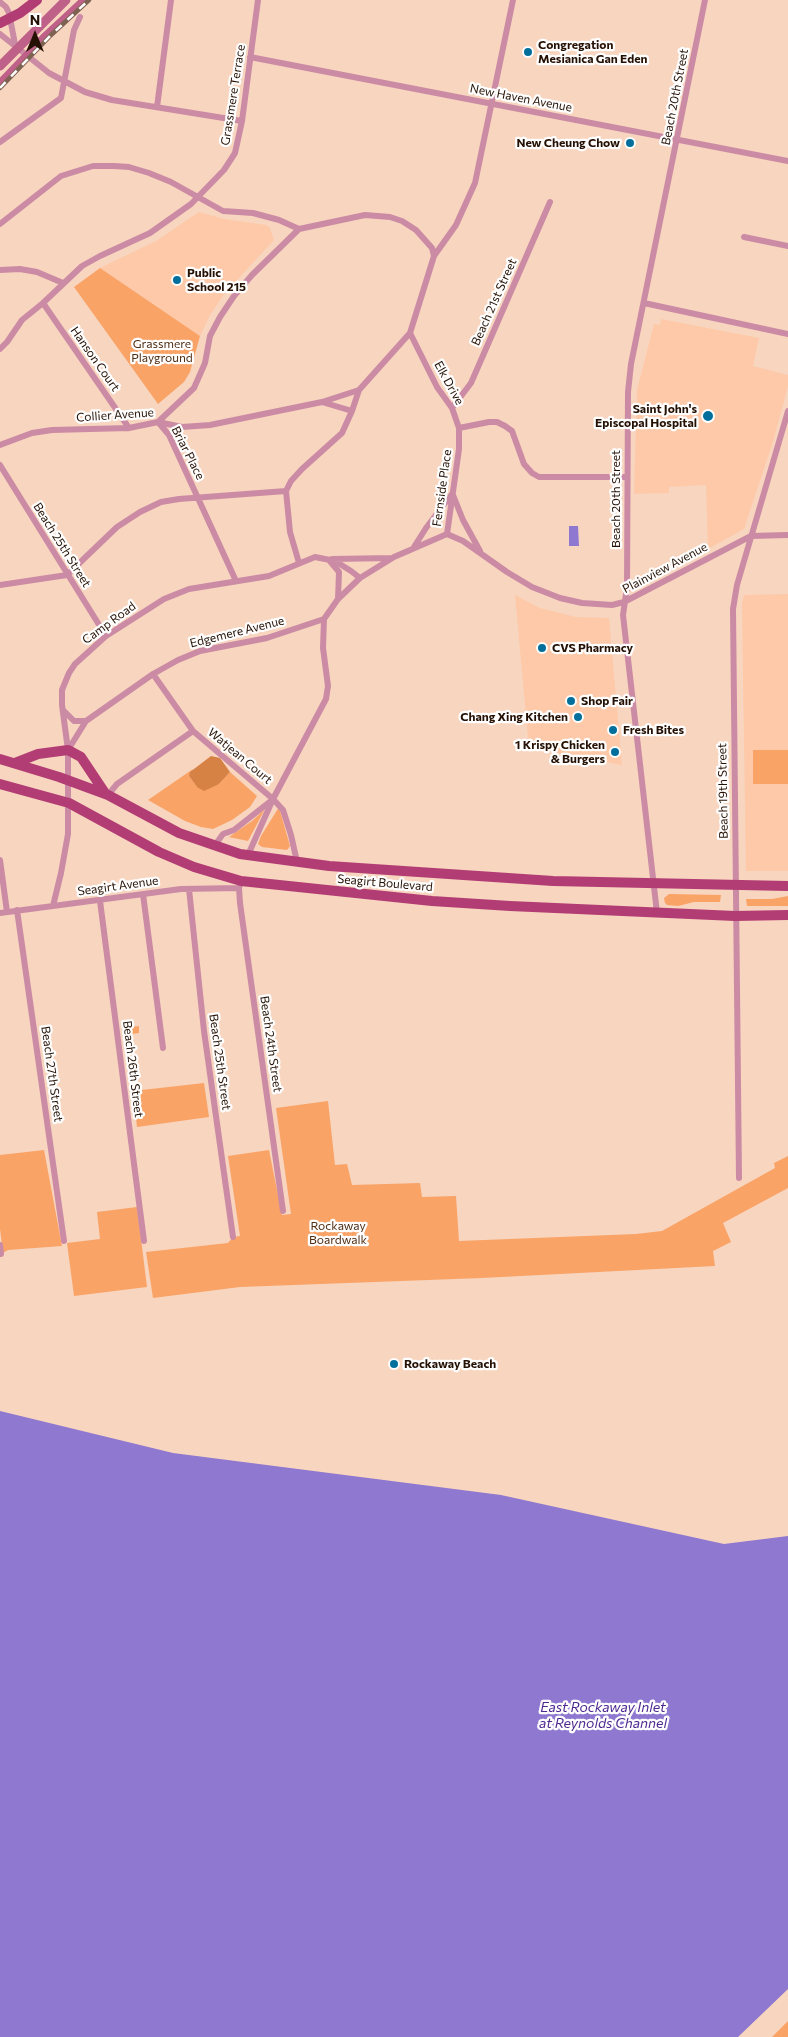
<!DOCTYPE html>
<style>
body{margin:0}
#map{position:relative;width:788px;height:2037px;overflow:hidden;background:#f8d5bf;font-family:Commissioner,sans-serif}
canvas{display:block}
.north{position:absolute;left:10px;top:10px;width:50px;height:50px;-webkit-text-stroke:4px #fefefe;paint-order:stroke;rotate:0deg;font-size:14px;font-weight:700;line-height:20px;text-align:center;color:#251104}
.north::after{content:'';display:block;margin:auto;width:18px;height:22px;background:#251104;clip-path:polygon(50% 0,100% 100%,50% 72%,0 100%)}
</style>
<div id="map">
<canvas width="788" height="2037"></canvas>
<div class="north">N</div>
</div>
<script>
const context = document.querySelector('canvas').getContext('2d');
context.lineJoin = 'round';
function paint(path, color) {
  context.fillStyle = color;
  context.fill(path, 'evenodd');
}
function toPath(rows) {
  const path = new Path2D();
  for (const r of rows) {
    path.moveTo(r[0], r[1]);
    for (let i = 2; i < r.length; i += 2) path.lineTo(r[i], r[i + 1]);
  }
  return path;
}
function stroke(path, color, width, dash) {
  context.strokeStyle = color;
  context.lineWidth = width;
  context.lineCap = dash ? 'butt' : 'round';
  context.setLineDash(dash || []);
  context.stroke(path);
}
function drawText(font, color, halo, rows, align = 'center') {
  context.font = font + ' Commissioner,sans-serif';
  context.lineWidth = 4.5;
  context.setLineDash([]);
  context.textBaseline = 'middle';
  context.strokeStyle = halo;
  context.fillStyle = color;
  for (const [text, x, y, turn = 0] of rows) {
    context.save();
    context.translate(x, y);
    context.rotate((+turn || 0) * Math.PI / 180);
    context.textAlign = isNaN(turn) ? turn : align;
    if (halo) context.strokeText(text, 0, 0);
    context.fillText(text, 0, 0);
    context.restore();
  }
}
paint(toPath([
 [199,212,224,219,266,225,270,228,274,240,225,293,210,315,200,336,100,268,156,241],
 [661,319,759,338,753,366,788,375,788,386,773,442,744,529,708,549,706,485,669,487,669,493,634,494,637,390,654,324,660,325],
 [788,594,788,871,746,871,742,603,744,595],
 [515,595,540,608,576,617,609,618,622,765,529,748]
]), '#fdc9a8');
paint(toPath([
 [100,268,200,336,190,372,184,382,158,404,74,287],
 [753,750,788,750,788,784,753,784],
 [193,769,189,776,197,787,219,784,230,772,257,796,250,807,232,820,213,829,201,827,185,821,148,800],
 [279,807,290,846,287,850,262,847,258,844,261,836],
 [265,809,248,841,229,837,252,821],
 [669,894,721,895,720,902,694,902,678,906,667,905,665,903,664,898],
 [788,896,788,906,747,906,746,899,772,899],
 [139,1026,139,1033,125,1035,124,1028],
 [204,1083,209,1117,137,1127,133,1091],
 [328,1101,335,1165,347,1164,352,1185,420,1183,422,1197,456,1196,459,1241,636,1234,662,1231,775,1168,774,1163,788,1156,788,1188,723,1223,731,1242,713,1251,715,1266,482,1278,240,1287,153,1298,146,1252,228,1243,233,1237,240,1236,228,1156,269,1150,282,1215,291,1214,276,1108],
 [44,1150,62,1246,8,1250,3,1253,0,1229,0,1155],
 [137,1207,147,1287,74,1296,67,1243,100,1239,97,1212],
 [788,2021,788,2037,772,2037]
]), '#f9a367');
paint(toPath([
 [211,756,220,758,230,772,219,784,204,791,197,787,189,776,190,772]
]), '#d78245');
paint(toPath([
 [569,526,578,526,579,546,569,546],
 [0,1411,173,1453,501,1495,724,1544,788,1536,788,1989,738,2037,0,2037]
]), '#8f78cf');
stroke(toPath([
 [0,2,6,7,9,13,15,44],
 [0,34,49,73,85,92,112,100,242,121],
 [250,57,788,161],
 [157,107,171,0],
 [0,142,61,98,74,30,80,17],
 [0,224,61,176,93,166,114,166,129,167,149,173,171,182,223,211,253,213,279,220,299,229,365,215,390,217,402,221,416,230,432,248,434,256],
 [744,237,788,246],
 [0,270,20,269,37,272,63,283],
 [43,303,129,428],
 [644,303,788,334],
 [410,333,437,387,452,408,459,428,459,449,447,534],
 [0,349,7,342,22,320,43,303,82,266,100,256,150,233,191,204,224,170,235,153,242,121,258,0],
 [322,402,359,390],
 [452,408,471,383,550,202],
 [459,428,489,422,497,422,505,426,512,431,524,464,532,473,539,477,626,477],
 [0,445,32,433,52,430,129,428,158,422,182,427,210,425,322,402,352,411,359,390,410,333,434,256,456,225,475,183,513,0],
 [0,465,106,636],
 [453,495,463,520,480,551],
 [447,534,463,541,507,572,532,587,560,598,582,603,612,605,624,602,751,536,788,535],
 [414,547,426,528,452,494],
 [332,559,392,558],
 [329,560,339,572,338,599],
 [299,563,290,532,286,491,291,481,302,469,342,433,352,411],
 [236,581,169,435,158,422,194,388,205,363,210,336,220,317,234,296,252,275,299,229],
 [0,585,67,575,117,527,140,512,161,502,179,499,286,491],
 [153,674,193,731,273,799,283,810,291,835,297,862],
 [64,711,74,721,86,721],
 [68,750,86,721,153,674,178,660,200,651,267,638,324,619],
 [108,795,117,784,193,731],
 [215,845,223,834,234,830,272,800],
 [248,855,273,799,326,699,328,686,323,648,324,619,338,599,360,578,394,557,447,534],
 [0,860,7,912],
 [241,881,239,888,240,903,283,1211],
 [189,889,204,1031,233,1237],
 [143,894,163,1048],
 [100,901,144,1241],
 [53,906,61,873,68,834,68,750,62,705,62,690,69,673,75,664,106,636,164,599,189,589,269,576,315,557,335,561,351,571,360,578],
 [17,910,64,1241],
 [0,913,181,889,239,888],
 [657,913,623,615,627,587,628,392,631,364,705,0],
 [739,1178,733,609,737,585,788,411],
 [0,1245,1,1254]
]), '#cc8ba4', 6);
stroke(toPath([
 [0,66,66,0],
 [0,84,44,38,85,0]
]), '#be6088', 9);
stroke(toPath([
 [0,23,20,13,37,0],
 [0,759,59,777,108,795,179,833,240,854,329,866,553,881,788,886],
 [15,763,38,754,68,750,81,757,105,793],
 [0,784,69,803,159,852,194,867,241,881,432,901,510,906,735,916,788,915]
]), '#b23d74', 10);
const rail = toPath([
 [0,88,51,35,89,0]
]);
stroke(rail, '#7e6353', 4.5);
stroke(rail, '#fefefe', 2.5, [8]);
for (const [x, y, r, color] of [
 [528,52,5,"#006f9b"],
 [630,143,5,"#006f9b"],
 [177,280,5,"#006f9b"],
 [708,416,6,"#006f9b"],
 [542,648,5,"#006f9b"],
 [571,701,5,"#006f9b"],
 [578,717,5,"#006f9b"],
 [613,730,5,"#006f9b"],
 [615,752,5,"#006f9b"],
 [394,1364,5,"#006f9b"]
]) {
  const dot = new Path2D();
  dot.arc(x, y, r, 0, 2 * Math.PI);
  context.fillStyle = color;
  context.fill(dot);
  stroke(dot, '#fefefe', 2);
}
drawText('bold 12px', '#251104', '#fefefe', [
 ["Congregation",538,45],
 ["Mesianica Gan Eden",538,59],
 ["New Cheung Chow",620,143,"right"],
 ["Public",187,273],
 ["School 215",187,287],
 ["Saint John's",697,409,"right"],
 ["Episcopal Hospital",697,423,"right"],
 ["CVS Pharmacy",552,648],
 ["Shop Fair",581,701],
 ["Chang Xing Kitchen",568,717,"right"],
 ["Fresh Bites",623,730],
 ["1 Krispy Chicken",605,745,"right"],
 ["& Burgers",605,759,"right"],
 ["Rockaway Beach",404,1364]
], 'left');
drawText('12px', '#251104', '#fefefe', [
 ["Grassmere Terrace",233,95,-81],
 ["Beach 20th Street",675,97,-79],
 ["New Haven Avenue",521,98,11],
 ["Beach 21st Street",494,302,-66],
 ["Hanson Court",95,359,55],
 ["Elk Drive",449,383,61],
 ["Collier Avenue",115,415,-4],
 ["Briar Place",188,453,63],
 ["Fernside Place",442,488,-82],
 ["Beach 20th Street",616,499,-90],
 ["Beach 25th Street",62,545,58],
 ["Plainview Avenue",665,568,-28],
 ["Camp Road",109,623,-36],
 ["Edgemere Avenue",237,632,-14],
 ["Watjean Court",240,756,40],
 ["Beach 19th Street",723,791,-91],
 ["Seagirt Boulevard",385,883,5],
 ["Seagirt Avenue",118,886,-8],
 ["Beach 24th Street",271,1044,82],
 ["Beach 25th Street",220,1062,82],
 ["Beach 26th Street",133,1069,83],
 ["Beach 27th Street",52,1074,82]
]);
drawText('12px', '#4f2d13', '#fefefe', [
 ["Grassmere",162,344],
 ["Playground",162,358],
 ["Rockaway",338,1226],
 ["Boardwalk",338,1240]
]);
drawText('italic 14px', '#4e2990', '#fefefe', [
 ["East Rockaway Inlet",603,1707],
 ["at Reynolds Channel",603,1723]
]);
</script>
